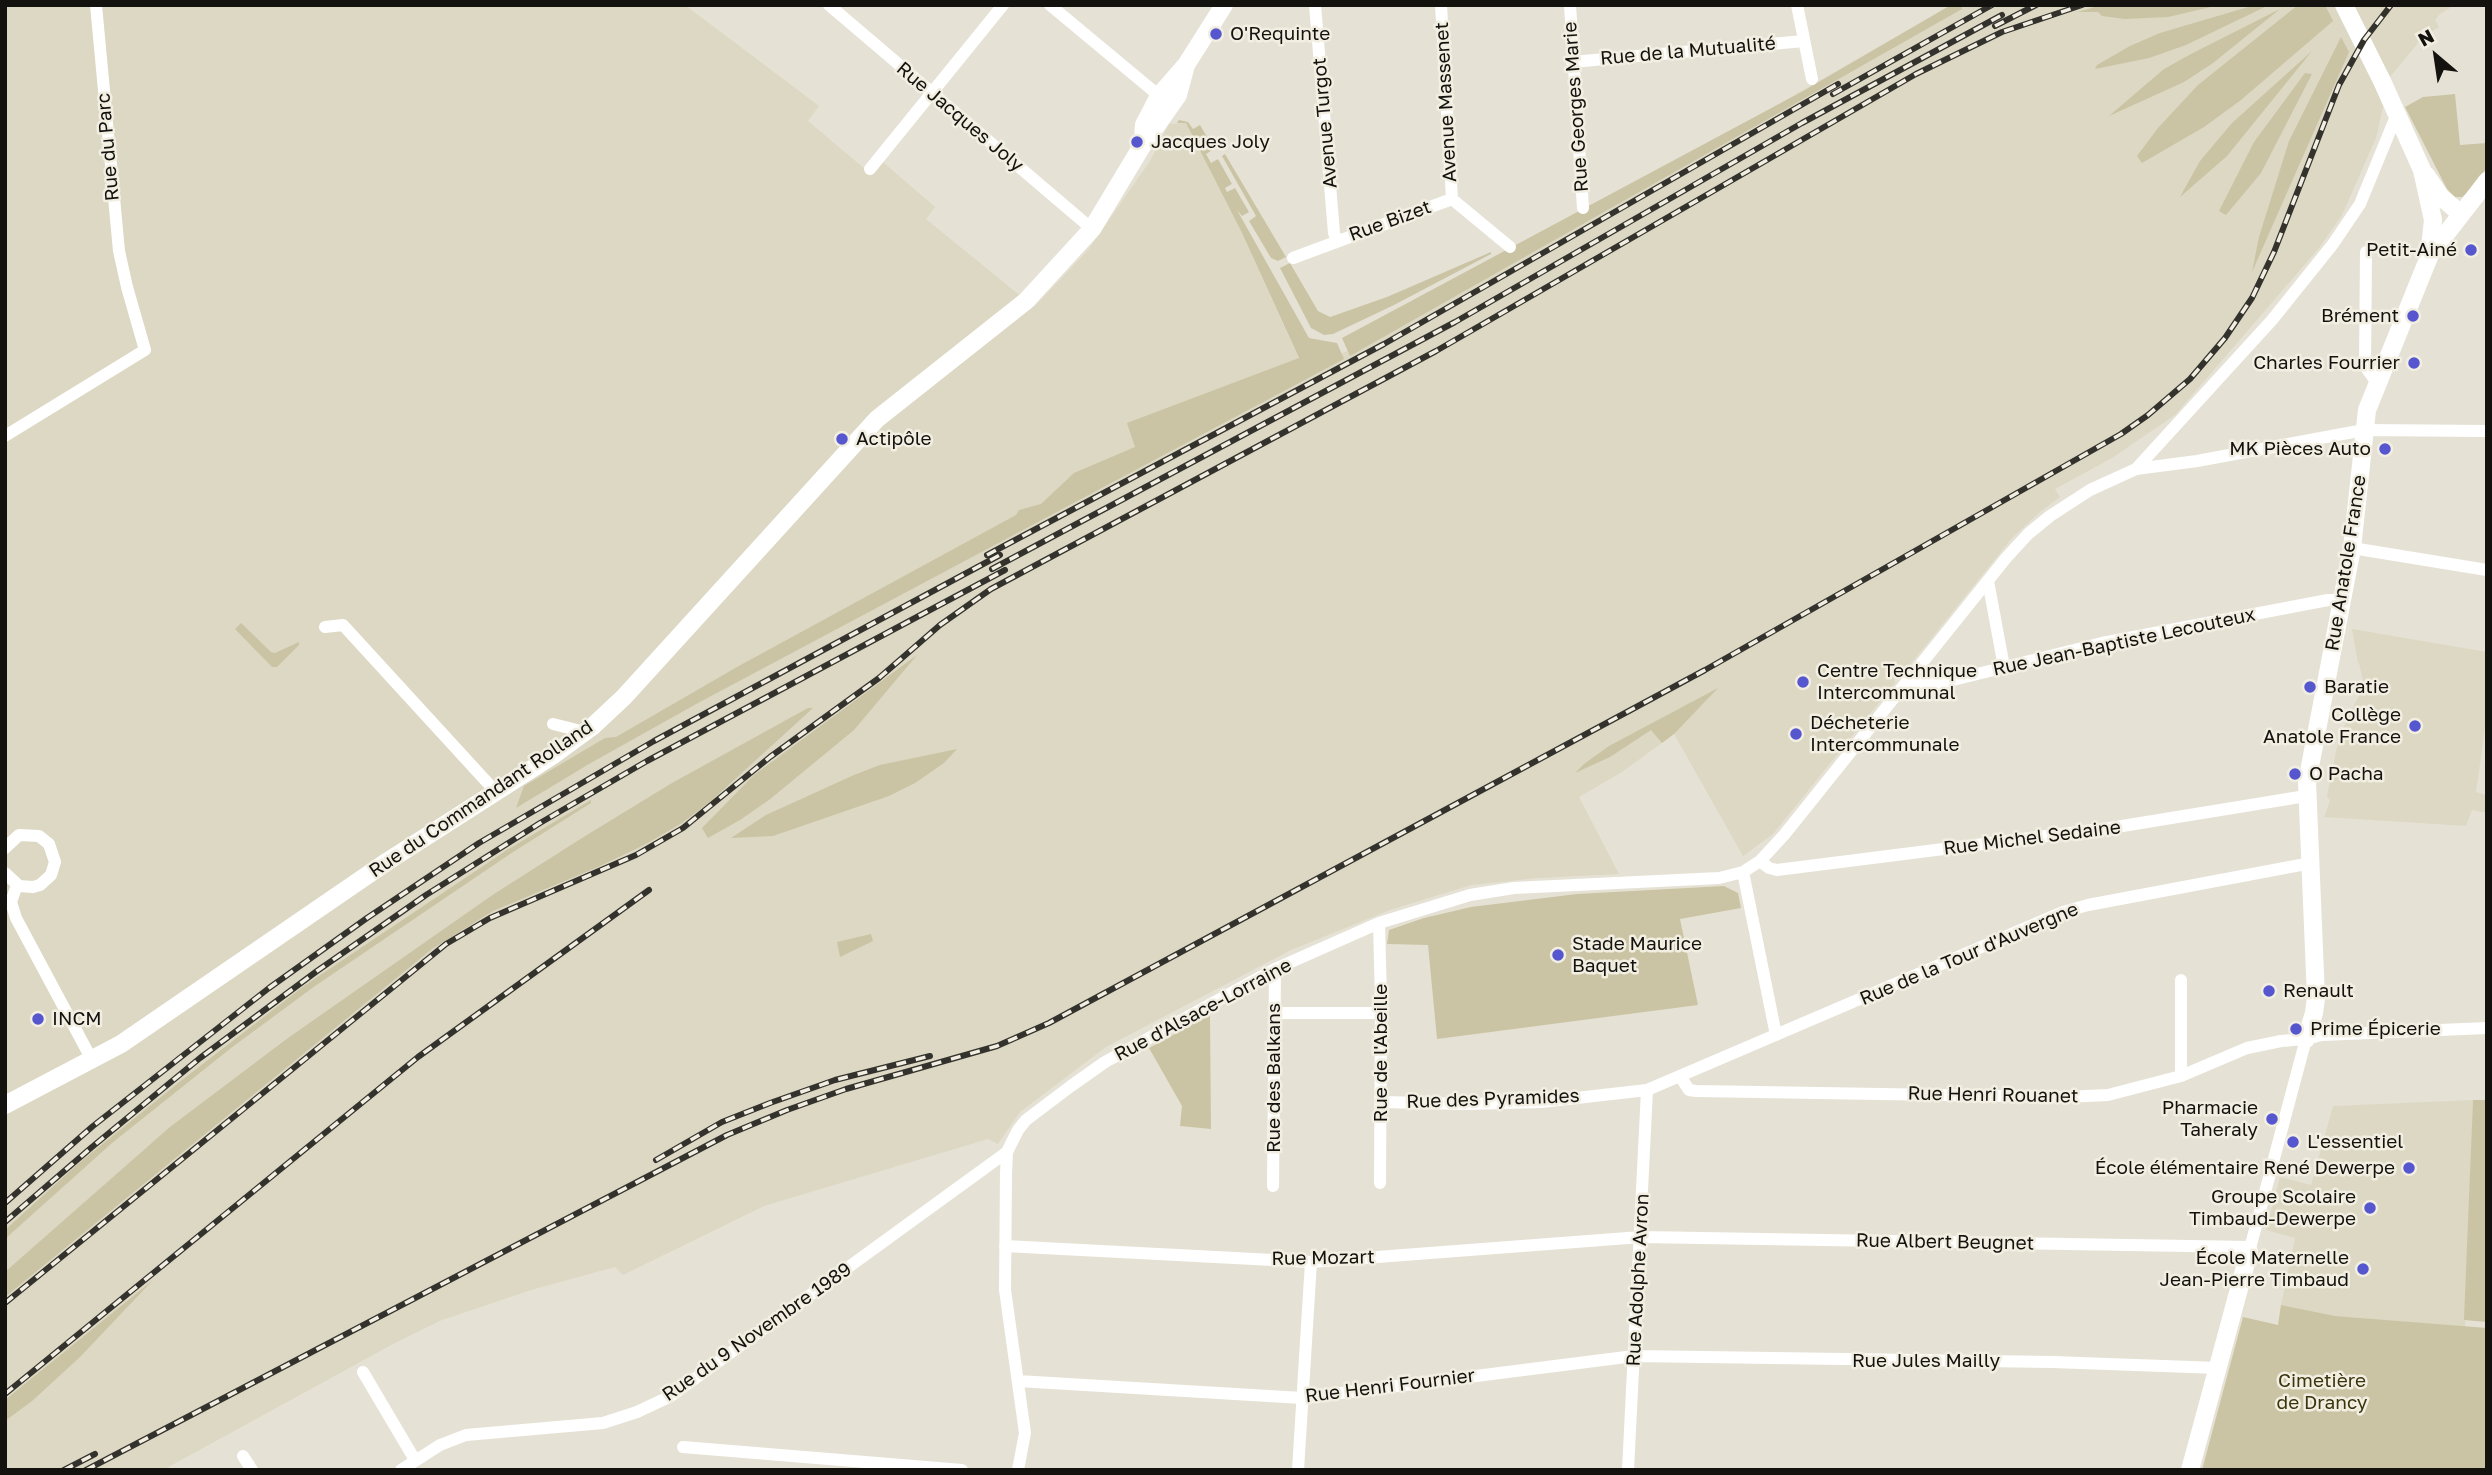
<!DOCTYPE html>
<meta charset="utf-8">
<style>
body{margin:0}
#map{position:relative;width:2492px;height:1475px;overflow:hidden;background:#e5e2d5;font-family:"Golos Text",sans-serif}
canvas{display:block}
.frame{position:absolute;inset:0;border:7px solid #13120e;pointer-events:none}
.north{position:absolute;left:2401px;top:21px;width:70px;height:70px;-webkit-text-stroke:5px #f2efe2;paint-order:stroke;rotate:331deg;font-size:19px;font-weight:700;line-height:28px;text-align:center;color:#13120e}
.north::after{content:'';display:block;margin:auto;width:24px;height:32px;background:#13120e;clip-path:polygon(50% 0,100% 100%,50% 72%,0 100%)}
</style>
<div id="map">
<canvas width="2492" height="1475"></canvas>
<div class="frame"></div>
<div class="north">N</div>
</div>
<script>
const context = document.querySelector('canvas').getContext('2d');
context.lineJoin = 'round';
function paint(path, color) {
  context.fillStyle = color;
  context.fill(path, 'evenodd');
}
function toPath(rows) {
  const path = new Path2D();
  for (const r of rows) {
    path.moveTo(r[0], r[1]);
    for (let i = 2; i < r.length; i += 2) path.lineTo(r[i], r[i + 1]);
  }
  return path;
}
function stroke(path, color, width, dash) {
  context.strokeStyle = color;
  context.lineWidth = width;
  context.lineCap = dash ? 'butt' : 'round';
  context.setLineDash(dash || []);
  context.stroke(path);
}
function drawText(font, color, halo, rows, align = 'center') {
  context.font = font + ' "Golos Text",sans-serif';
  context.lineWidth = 5;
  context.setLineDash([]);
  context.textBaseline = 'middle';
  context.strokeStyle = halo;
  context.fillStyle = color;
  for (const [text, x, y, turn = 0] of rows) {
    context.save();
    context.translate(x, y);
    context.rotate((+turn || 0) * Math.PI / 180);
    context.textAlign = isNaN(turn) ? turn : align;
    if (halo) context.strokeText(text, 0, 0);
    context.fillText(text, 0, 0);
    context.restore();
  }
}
paint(toPath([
 [5,5,685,5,819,106,808,121,872,175,883,162,935,207,926,219,1034,307,1088,250,1150,161,1169,124,1186,123,1242,233,1303,368,1355,348,1951,5,2455,5,2440,14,2435,20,2439,27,2423,37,2390,77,2376,138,2342,215,2319,248,2175,415,2112,458,2055,489,2060,497,2040,512,2012,538,1905,671,1900,671,1894,678,1895,683,1773,834,1743,856,1674,734,1622,772,1579,797,1619,874,1538,878,1471,885,1390,910,1291,950,1106,1047,1020,1112,998,1144,988,1139,764,1206,623,1275,615,1267,531,1290,442,1320,393,1344,163,1470,5,1470],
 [2352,629,2487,652,2487,715,2476,792,2487,795,2487,813,2472,810,2466,826,2324,817,2330,801,2327,796,2339,737,2364,685,2359,663,2358,663],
 [2473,1100,2465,1327,2335,1316,2281,1305,2295,1238,2266,1230,2280,1177,2311,1185,2333,1106]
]), '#dcd8c3');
paint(toPath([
 [1951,5,1961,5,1962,9,1350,356,1342,338,1805,90],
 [2101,5,2219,5,2168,17,2125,19,2102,16,2098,12,2078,12],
 [2255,5,2269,5,2186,45,2149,58,2095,69,2097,65,2130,46,2160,33],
 [2298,5,2325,5,2333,21,2241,100,2204,127,2142,163,2137,156,2158,128,2198,85],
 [2280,9,2213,63,2184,82,2109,116,2164,69,2191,54],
 [2341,37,2349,52,2252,272,2259,237,2289,141],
 [2312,51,2227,156,2180,197,2200,161,2232,123],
 [2305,73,2312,74,2261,173,2226,215,2219,211,2254,142],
 [2455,94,2460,145,2487,143,2487,167,2469,192,2462,197,2455,197,2447,189,2405,107,2423,97],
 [1179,120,1188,122,1193,129,1200,125,1214,149,1206,154,1211,163,1218,159,1232,184,1225,188,1227,192,1235,188,1249,212,1242,216,1237,210,1309,338,1337,343,1344,359,698,703,589,764,516,808,524,786,605,738,616,737,737,667,1016,515,1019,510,1041,504,1074,473,1135,447,1127,423,1299,358,1242,233,1186,123,1177,123],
 [1225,154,1286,257,1278,261,1271,258,1249,221,1256,216,1222,156],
 [1491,252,1491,254,1394,305,1333,334,1324,335,1311,328,1280,268,1290,263,1318,311,1330,317,1387,297],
 [241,623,271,652,275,653,299,642,299,645,277,667,272,667,235,629],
 [917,655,854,730,769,800,740,820,708,838,702,828,754,775],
 [1718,688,1674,734,1662,743,1651,730,1610,757,1575,773,1584,764,1609,746],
 [808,708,813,708,711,801,682,823,646,844,598,867,493,911,432,949,5,1297,5,1272,170,1127,288,1038,494,894,582,838,672,783],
 [957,749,944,763,915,783,889,796,773,836,731,838,766,815,854,775,880,765],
 [591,800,591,803,513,852,315,986,231,1048,112,1143,5,1239,5,1230,79,1163,182,1080,304,986,507,850],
 [1724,886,1738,893,1741,908,1680,919,1698,1005,1437,1039,1428,945,1387,944,1389,930,1424,918,1471,907,1577,894],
 [871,934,873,941,840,957,837,942],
 [1210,1015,1211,1129,1180,1126,1182,1106,1149,1048],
 [2473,1100,2487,1100,2487,1322,2464,1320],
 [153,1280,80,1357,32,1401,5,1421,5,1400],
 [2281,1305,2335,1316,2487,1328,2487,1470,2202,1470,2243,1317,2278,1325]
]), '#cac4a4');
stroke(toPath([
 [829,5,1092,229],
 [1050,5,1163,99],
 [1315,5,1334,233,1337,241],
 [1441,5,1452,199],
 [1570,5,1583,208],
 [1797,5,1812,79],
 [1572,62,1804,41],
 [870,169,1003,5],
 [1452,199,1510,247],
 [2366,252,2365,366,2377,383],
 [1293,258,1452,199],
 [5,436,145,350,127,287,119,251,96,5],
 [2136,469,2197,461,2364,430,2487,431],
 [2352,548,2487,570],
 [1988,581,2004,667],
 [325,627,343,625,496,792],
 [1908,680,1937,684,2102,643,2328,600,2341,600],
 [553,724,585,732],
 [5,848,19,835,39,836,49,844,55,862,51,875,40,885,33,887,19,886,5,873],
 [1760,861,1769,868,1777,870,2110,828,2306,796],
 [1743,872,1776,1035],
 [17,885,11,902,16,918,92,1060],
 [1379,923,1381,1000,1380,1183],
 [1275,1013,1381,1013],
 [1680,1076,1689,1090,1696,1091,2065,1097,2108,1095,2181,1076,2247,1048,2281,1041,2306,1039,2322,1035,2487,1028],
 [2181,1076,2181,980],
 [1381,1102,1467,1104,1541,1102,1647,1090,2063,912,2088,905,2311,863],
 [1273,1186,1275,969],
 [1005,1246,1311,1262,1641,1237,2250,1247],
 [2249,1252,2306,1039],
 [363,1372,415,1460],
 [1018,1381,1302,1398,1634,1356,2053,1362,2218,1368],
 [683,1447,962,1470],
 [243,1456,252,1470],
 [401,1470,440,1445,466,1435,603,1423,637,1412,671,1396,1007,1152],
 [1018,1470,1025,1433,1005,1290,1006,1174,1007,1152,1018,1130,1026,1120,1071,1086,1105,1062,1275,969,1379,923,1470,895,1514,888,1719,878,1743,872,1760,861,1784,835,2006,558,2028,534,2050,516,2090,490,2136,469,2272,320,2333,244,2360,204,2397,114],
 [1298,1470,1311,1262],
 [1628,1470,1647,1090]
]), '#fff', 12);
stroke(toPath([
 [1143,139,1144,125,1159,96,1186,65],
 [2426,175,2441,197,2455,209],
 [2429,256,2487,181],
 [2306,1039,2314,1013,2316,998,2307,782,2352,548,2367,410,2429,257,2433,220,2422,170,2382,81,2344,5],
 [5,1105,121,1044,388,861,552,756,593,726,624,697,877,419,1026,301,1092,229,1142,146,1178,95,1186,65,1224,5],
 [2190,1470,2249,1252]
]), '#fff', 18);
const rail = toPath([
 [1995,26,2036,5],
 [1833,94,1992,5],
 [987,555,1384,344,1838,84],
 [992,569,1455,322,1802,123,2002,15],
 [656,1160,722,1122,770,1103,835,1080,930,1056],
 [5,1203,93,1126,269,988,367,918,479,843,654,741,1000,555],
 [5,1222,92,1147,200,1058,317,971,426,895,540,823,647,761,1005,570],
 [5,1303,446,944,490,918,636,855,683,828,770,757,879,678,940,625,991,589,1436,351,1916,74,2002,32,2082,5],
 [5,1394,418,1057,649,890],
 [64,1470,95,1454],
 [86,1470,727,1135,787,1110,846,1089,997,1046,1049,1023,1705,670,2121,434,2148,415,2190,379,2225,338,2252,298,2274,252,2339,85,2364,40,2391,5]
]);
stroke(rail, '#34322d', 6);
stroke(rail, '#f2efe2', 3.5, [10]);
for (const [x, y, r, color] of [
 [1216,34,7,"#5656ce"],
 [1137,142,7,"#5656ce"],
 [2471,250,7,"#5656ce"],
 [2413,316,7,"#5656ce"],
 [2414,363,7,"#5656ce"],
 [842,439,7,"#5656ce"],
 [2385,449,7,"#5656ce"],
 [1803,682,7,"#5656ce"],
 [2310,687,7,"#5656ce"],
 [2415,726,7,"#5656ce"],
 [1796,734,7,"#5656ce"],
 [2295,774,7,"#5656ce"],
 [1558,955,7,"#5656ce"],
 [2269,991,7,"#5656ce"],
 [38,1019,7,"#5656ce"],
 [2296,1029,7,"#5656ce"],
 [2272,1119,7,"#5656ce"],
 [2293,1142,7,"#5656ce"],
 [2409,1168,7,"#5656ce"],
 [2370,1208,7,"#5656ce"],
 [2363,1269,7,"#5656ce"]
]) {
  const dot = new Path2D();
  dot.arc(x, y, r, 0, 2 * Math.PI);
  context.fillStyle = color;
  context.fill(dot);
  stroke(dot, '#f2efe2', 2.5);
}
drawText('19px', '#13120e', '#f2efe2', [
 ["O'Requinte",1230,34],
 ["Jacques Joly",1151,142],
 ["Petit-Ainé",2457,250,"right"],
 ["Brément",2399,316,"right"],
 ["Charles Fourrier",2400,363,"right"],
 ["Actipôle",856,439],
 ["MK Pièces Auto",2371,449,"right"],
 ["Centre Technique",1817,671],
 ["Intercommunal",1817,693],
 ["Baratie",2324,687],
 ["Collège",2401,715,"right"],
 ["Anatole France",2401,737,"right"],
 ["Décheterie",1810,723],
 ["Intercommunale",1810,745],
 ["O Pacha",2309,774],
 ["Stade Maurice",1572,944],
 ["Baquet",1572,966],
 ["Renault",2283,991],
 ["INCM",52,1019],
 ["Prime Épicerie",2310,1029],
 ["Pharmacie",2258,1108,"right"],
 ["Taheraly",2258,1130,"right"],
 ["L'essentiel",2307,1142],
 ["École élémentaire René Dewerpe",2395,1168,"right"],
 ["Groupe Scolaire",2356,1197,"right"],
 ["Timbaud-Dewerpe",2356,1219,"right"],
 ["École Maternelle",2349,1258,"right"],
 ["Jean-Pierre Timbaud",2349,1280,"right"]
], 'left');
drawText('19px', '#13120e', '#f2efe2', [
 ["Rue de la Mutualité",1688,51,-5],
 ["Avenue Massenet",1446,102,-93],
 ["Rue Georges Marie",1576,107,-94],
 ["Rue Jacques Joly",960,117,40],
 ["Avenue Turgot",1325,123,-95],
 ["Rue du Parc",108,147,-95],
 ["Rue Bizet",1390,221,-20],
 ["Rue Anatole France",2346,563,-81],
 ["Rue Jean-Baptiste Lecouteux",2124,642,-12],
 ["Rue du Commandant Rolland",481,799,-34],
 ["Rue Michel Sedaine",2032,838,-7],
 ["Rue de la Tour d'Auvergne",1969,954,-23],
 ["Rue d'Alsace-Lorraine",1203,1010,-28],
 ["Rue de l'Abeille",1381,1053,-90],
 ["Rue des Balkans",1274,1078,-90],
 ["Rue Henri Rouanet",1993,1095,1],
 ["Rue des Pyramides",1493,1099,-2],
 ["Rue Albert Beugnet",1945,1242,1],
 ["Rue Mozart",1323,1258,-1],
 ["Rue Adolphe Avron",1638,1280,-87],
 ["Rue du 9 Novembre 1989",757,1332,-35],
 ["Rue Jules Mailly",1926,1361],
 ["Rue Henri Fournier",1390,1386,-7]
]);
drawText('19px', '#3b340d', '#f2efe2', [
 ["Cimetière",2322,1381],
 ["de Drancy",2322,1403]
]);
</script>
